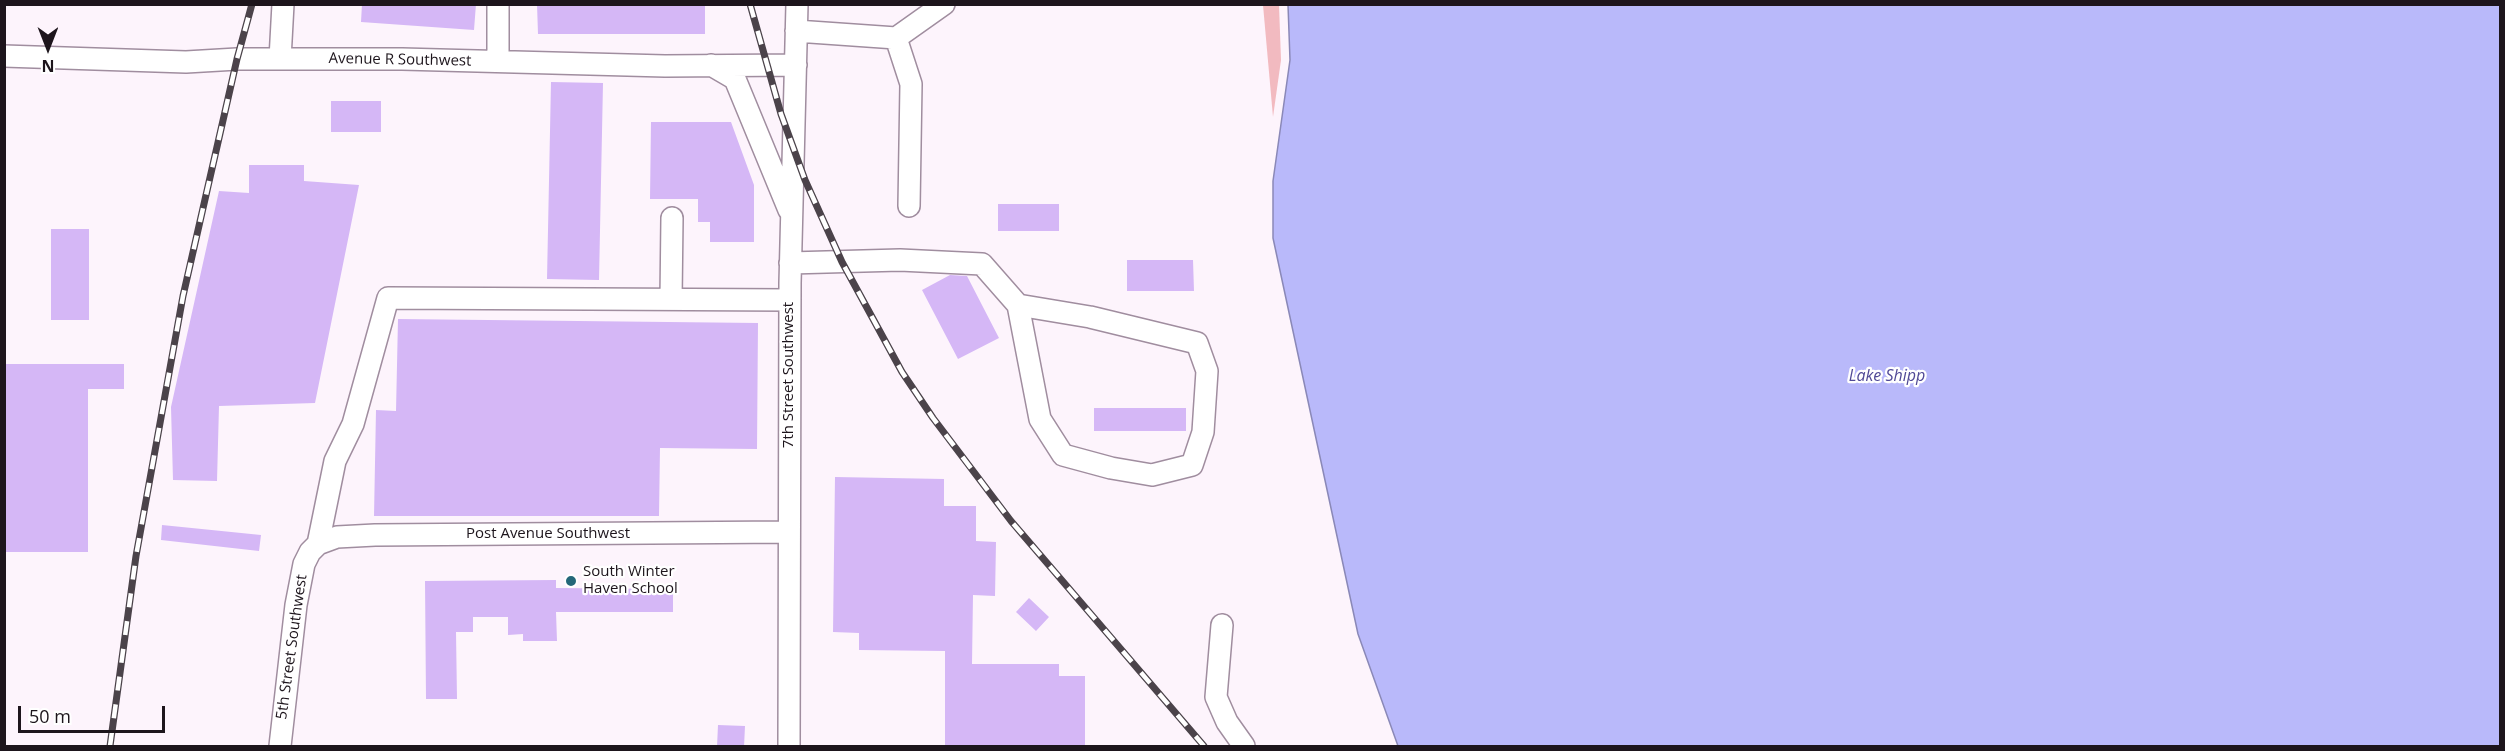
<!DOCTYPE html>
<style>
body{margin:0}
#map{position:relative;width:2505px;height:751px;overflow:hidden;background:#fdf4fc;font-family:"Open Sans",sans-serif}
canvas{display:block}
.frame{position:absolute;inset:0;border:6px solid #1d151c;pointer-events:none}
.north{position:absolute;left:18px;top:18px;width:60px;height:60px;-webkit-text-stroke:4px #fff;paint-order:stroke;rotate:180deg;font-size:16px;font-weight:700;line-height:24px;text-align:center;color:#1d151c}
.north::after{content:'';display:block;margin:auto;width:21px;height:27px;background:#1d151c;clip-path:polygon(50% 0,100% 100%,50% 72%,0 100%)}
.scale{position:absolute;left:18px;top:706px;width:147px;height:27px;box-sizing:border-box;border:3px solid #1d151c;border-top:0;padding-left:8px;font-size:18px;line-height:21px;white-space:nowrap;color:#1d151c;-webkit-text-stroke:4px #fff;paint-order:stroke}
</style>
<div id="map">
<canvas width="2505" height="751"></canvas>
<div class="frame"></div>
<div class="north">N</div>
<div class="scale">50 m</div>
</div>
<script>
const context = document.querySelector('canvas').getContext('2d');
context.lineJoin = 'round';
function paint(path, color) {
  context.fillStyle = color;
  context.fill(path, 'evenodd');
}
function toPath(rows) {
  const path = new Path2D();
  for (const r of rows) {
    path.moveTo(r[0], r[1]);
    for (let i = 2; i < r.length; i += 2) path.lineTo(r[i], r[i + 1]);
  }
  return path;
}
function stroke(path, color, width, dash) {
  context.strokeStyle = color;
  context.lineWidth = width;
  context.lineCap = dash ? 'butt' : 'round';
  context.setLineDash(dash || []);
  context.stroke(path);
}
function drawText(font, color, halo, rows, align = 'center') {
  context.font = font + ' "Open Sans",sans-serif';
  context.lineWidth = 4.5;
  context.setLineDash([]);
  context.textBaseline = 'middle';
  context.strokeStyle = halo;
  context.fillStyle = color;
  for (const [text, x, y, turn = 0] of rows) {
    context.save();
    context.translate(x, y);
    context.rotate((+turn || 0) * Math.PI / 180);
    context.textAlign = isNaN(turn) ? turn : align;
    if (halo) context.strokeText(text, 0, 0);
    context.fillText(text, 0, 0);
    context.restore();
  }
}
paint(toPath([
 [1263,5,1279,5,1281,60,1273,117]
]), '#f2bac0');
const water = toPath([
 [1288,5,2500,5,2500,746,1398,746,1358,634,1273,238,1273,181,1290,60,1288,5]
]);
paint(water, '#b9b9fa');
stroke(water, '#8a88b7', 1.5);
paint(toPath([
 [362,4,476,4,474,30,361,22],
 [537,4,705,4,705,34,538,34],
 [551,82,603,83,599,280,547,279],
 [331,101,381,101,381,132,331,132],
 [651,122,731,122,754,185,754,242,710,242,710,222,698,222,698,199,650,199],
 [249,165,304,165,304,181,359,185,315,403,219,406,217,481,173,480,171,407,219,191,249,193],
 [998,204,1059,204,1059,231,998,231],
 [51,229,89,229,89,320,51,320],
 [1127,260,1193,260,1194,291,1127,291],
 [950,275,967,276,999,338,958,359,922,290],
 [398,319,758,323,757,449,660,448,659,516,374,516,376,410,396,411],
 [4,364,124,364,124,389,88,389,88,552,4,552],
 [1094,408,1186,408,1186,431,1094,431],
 [835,477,944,479,944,506,976,506,976,541,996,542,995,596,973,595,972,664,1059,664,1059,676,1085,676,1085,747,945,747,945,651,859,650,859,633,833,632],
 [162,525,261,535,259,551,161,540],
 [556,580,556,588,673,589,673,612,556,612,557,641,523,641,523,634,508,635,508,617,473,617,473,632,456,632,457,699,426,699,425,581],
 [1029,598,1049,617,1036,631,1016,612],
 [718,725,745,726,744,747,717,747]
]), '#d5b7f6');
const minor = toPath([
 [796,31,896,38,944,4],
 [896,38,911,84,909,206],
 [4,56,186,62,237,59,402,59,665,66,796,65],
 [280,59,283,4],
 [498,61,498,4],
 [711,65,735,79,789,210],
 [790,263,900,260,982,264,1018,305,1040,419,1063,455,1111,468,1152,475,1192,465,1203,432,1207,371,1197,343,1090,317,1018,305],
 [671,299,672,218],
 [318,544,335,461,353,424,388,298,790,300],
 [1222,625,1216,697,1227,722,1244,746],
 [280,746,296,605,304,564,310,552,318,544,337,537,375,535,788,532],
 [789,746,790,283,797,4]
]);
stroke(minor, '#a08d9f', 24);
stroke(minor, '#fff', 21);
const rail = toPath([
 [750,4,781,114,805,180,842,262,902,372,933,418,1011,521,1204,746],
 [110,746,136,556,183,296,237,59,252,4]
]);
stroke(rail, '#4b434a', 7);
stroke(rail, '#fff', 4.5, [14]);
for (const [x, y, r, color] of [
 [571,581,6,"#246779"]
]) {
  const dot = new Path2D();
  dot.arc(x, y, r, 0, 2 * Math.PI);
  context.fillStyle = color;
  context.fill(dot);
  stroke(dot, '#fff', 2);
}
drawText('15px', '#1d151c', '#fff', [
 ["Avenue R Southwest",400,60,1],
 ["7th Street Southwest",789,375,-90],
 ["Post Avenue Southwest",548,534],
 ["5th Street Southwest",292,647,-82]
]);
drawText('15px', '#1d151c', '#fff', [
 ["South Winter",583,572],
 ["Haven School",583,589]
], 'left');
drawText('italic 16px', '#504996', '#fff', [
 ["Lake Shipp",1887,376]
]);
</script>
